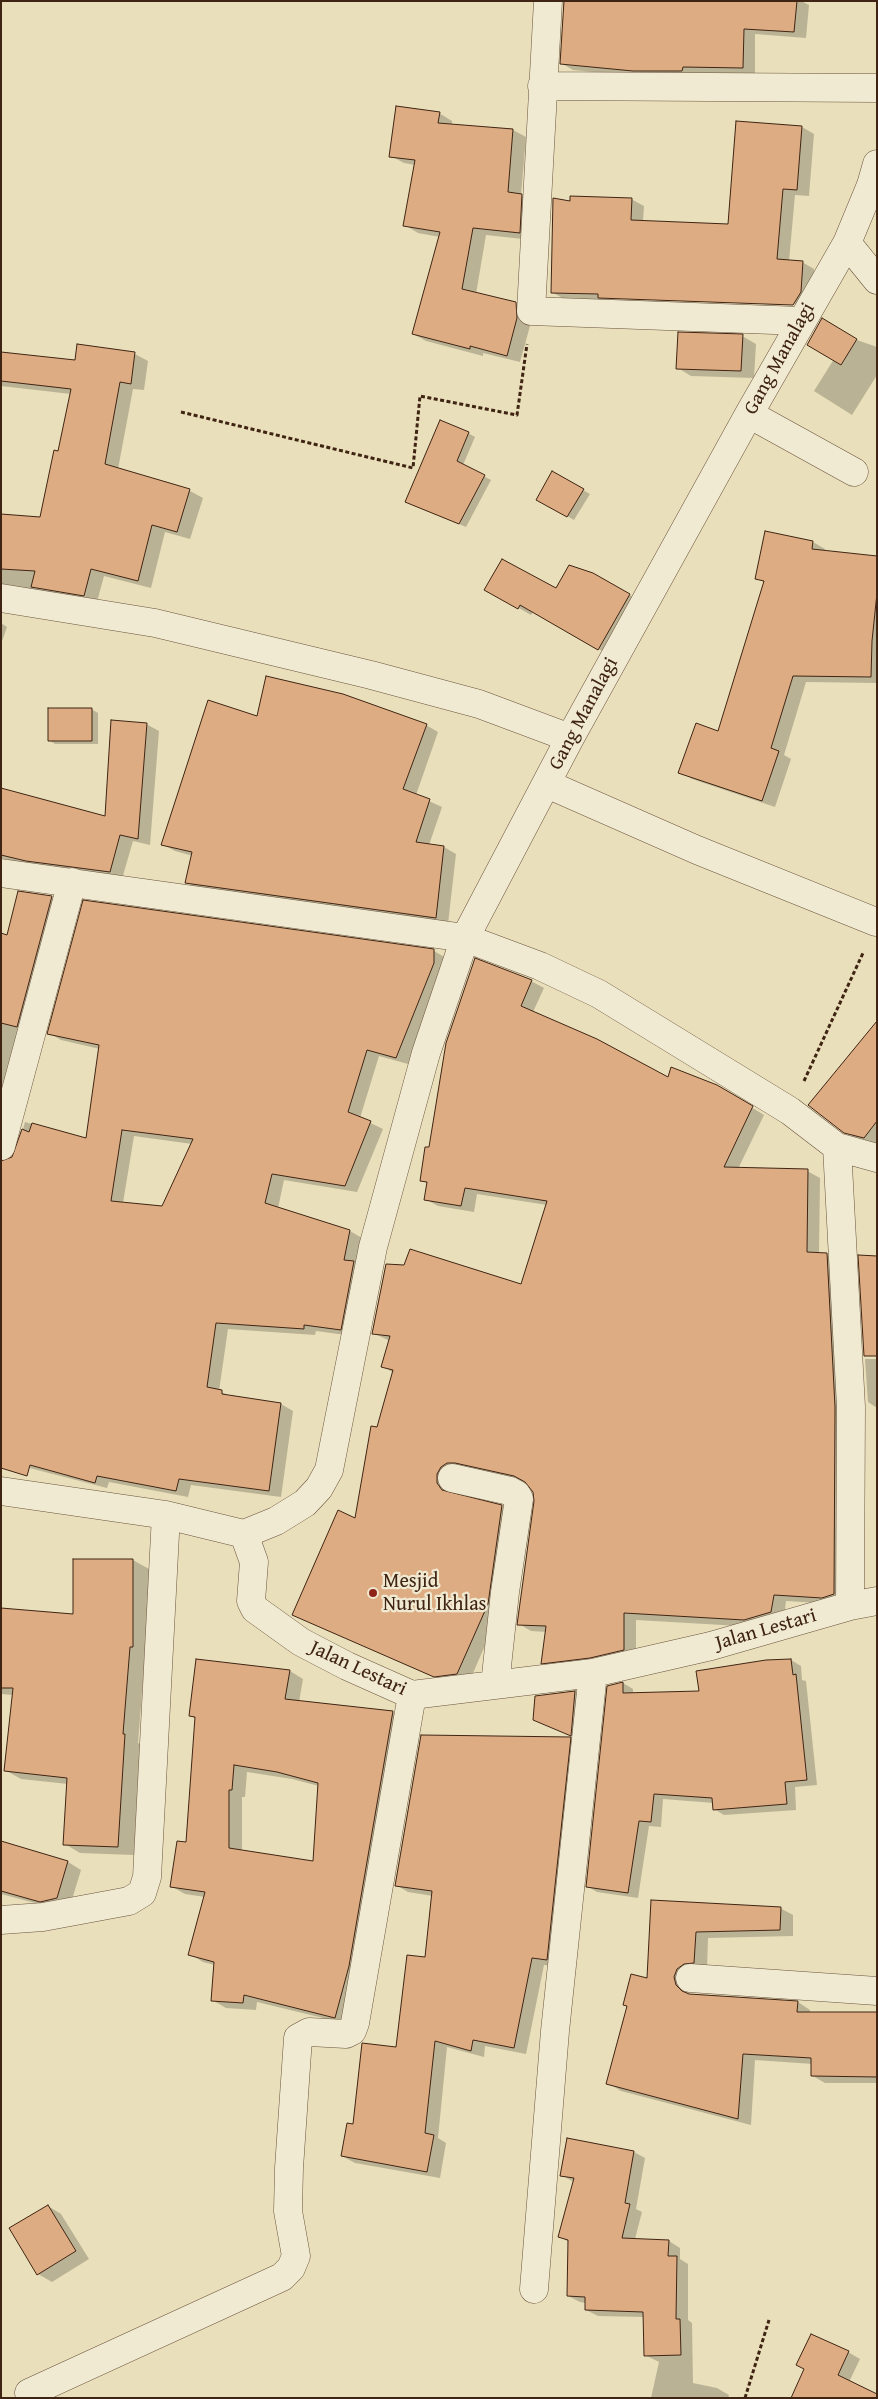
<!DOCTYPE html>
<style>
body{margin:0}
#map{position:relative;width:878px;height:2399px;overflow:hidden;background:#e9dfba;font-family:"Gentium Book Plus",serif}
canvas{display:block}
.frame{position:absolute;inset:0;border:2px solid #3f2413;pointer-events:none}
</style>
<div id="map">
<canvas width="878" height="2399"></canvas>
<div class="frame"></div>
</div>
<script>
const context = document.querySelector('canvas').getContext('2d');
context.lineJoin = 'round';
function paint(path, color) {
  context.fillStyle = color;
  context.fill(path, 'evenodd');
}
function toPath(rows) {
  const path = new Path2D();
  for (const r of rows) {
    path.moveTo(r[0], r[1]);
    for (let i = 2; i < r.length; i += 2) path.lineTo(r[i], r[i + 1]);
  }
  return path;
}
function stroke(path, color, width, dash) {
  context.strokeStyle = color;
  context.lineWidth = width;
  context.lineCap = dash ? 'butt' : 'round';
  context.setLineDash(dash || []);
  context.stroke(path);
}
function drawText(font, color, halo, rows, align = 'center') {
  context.font = font + ' "Gentium Book Plus",serif';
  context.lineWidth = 4.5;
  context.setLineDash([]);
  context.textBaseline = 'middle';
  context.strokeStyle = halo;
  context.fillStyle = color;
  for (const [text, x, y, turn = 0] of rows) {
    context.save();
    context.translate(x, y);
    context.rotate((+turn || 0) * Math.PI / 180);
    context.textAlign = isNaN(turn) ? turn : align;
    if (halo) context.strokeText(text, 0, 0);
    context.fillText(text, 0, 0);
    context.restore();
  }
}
paint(toPath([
 [765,1,801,1,809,5,806,38,755,34,755,74,694,73,694,77,645,77,573,70,561,63],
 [439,113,452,121,452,125,513,130,526,137,521,195,534,203,532,240,486,235,476,294,515,304,529,311,530,326,520,362,483,353,483,356,426,341,413,334,440,237,418,233,405,225,415,165,404,163,391,156],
 [802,127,814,134,809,196,795,195,789,261,802,262,814,269,813,299,806,311,611,304,604,300,564,299,552,292,571,202,631,199,644,206,643,221,729,225],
 [602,297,800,304,800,307,605,299],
 [822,320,857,340,877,347,877,375,852,415,814,391,834,359],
 [742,336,756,344,754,378,691,376,678,368],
 [1,353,76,361,135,354,148,361,144,390,133,389,118,469,190,491,203,498,190,539,165,532,151,588,104,576,97,602,1,588,1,515,41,518,59,452,71,394,1,386],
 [468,433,475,437,463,465,491,480,466,527,413,505],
 [553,473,590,494,574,520,537,499],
 [813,542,825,549,825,552,877,557,877,683,806,682,784,755,791,759,775,807,692,779,680,772,719,732,765,583,757,578],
 [592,574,642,602,611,656,533,612,531,615,486,589,557,590],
 [1,623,7,627,1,644],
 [91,709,98,713,98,744,55,744,49,740],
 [258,718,426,725,438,732,416,795,442,807,429,845,444,847,456,854,448,924,198,889,186,882,193,856,175,851,162,844],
 [146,724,159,731,150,845,133,841,122,879,40,867,1,858,1,790,106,817],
 [52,897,64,904,1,1093,1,944],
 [434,951,446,958,446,970,408,1064,379,1056,360,1118,383,1129,357,1192,284,1180,278,1208,350,1231,362,1238,353,1336,316,1331,315,1335,228,1329,219,1391,232,1397,281,1404,293,1411,281,1497,191,1485,188,1497,109,1482,107,1488,18,1465,13,1158,17,1151,25,1122,87,1140,100,1049,61,1040,49,1033],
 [134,1136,192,1144,163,1207,123,1203],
 [531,981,544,988,533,1012,669,1078,730,1094,764,1115,738,1169,807,1171,820,1178,819,1254,827,1255,839,1262,846,1601,836,1604,786,1601,784,1619,757,1627,636,1620,636,1657,554,1670,542,1663,547,1632,531,1631,519,1624,536,1501,534,1492,527,1482,468,1469,449,1491,451,1493,502,1506,514,1514,500,1611,470,1680,447,1683,293,1614,356,1520,394,1373,382,1366,390,1341,373,1333,522,1285,547,1205,477,1194,474,1212,438,1206,425,1199,428,1184,421,1180,430,1149],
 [877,1022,877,1142,875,1144,857,1139,845,1132,810,1105],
 [865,1359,877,1359,877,1408,868,1402],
 [133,1560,149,1569,148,1656,145,1656,138,1743,140,1744,134,1855,80,1853,65,1844,68,1784,21,1779,5,1770,13,1695,1,1694,1,1610,74,1616],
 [197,1660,290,1671,303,1679,299,1702,393,1712,406,1720,348,2024,257,2002,256,2010,226,2008,212,2000,215,1965,203,1962,190,1954,205,1897,185,1894,171,1886,187,1843,196,1719,191,1716],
 [247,1772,292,1779,319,1786,314,1863,242,1852,242,1797,245,1797],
 [791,1660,801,1666,802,1680,806,1681,817,1785,795,1787,796,1810,724,1815,714,1809,714,1803,663,1799,661,1827,649,1826,638,1898,597,1892,587,1886,623,1683,633,1689,633,1694,701,1693],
 [575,1692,589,1700,584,1742,535,1719,537,1697],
 [422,1736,574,1738,559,1966,544,1965,526,2054,485,2046,484,2057,447,2047,438,2138,446,2143,440,2178,355,2163,342,2156,354,2125,397,2048,426,1958,433,1896,408,1892,396,1885],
 [1,1843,68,1862,81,1870,70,1906,54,1908,1,1894],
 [652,1901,780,1908,793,1915,793,1936,708,1938,707,1969,687,1984,689,1994,798,2002,810,2010,810,2013,877,2013,877,2083,825,2083,813,2076,813,2064,755,2060,751,2125,621,2091,608,2083,648,1980],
 [634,2152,645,2158,636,2209,642,2212,635,2239,669,2241,680,2248,680,2259,688,2264,688,2320,692,2323,693,2383,717,2388,729,2395,728,2398,651,2398,659,2362,645,2355,644,2317,598,2316,586,2310,586,2303,580,2302,568,2296,569,2242,560,2237,574,2182,561,2175],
 [48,2206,61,2214,89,2259,52,2282,38,2274],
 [848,2352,860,2359,849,2382,792,2398]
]), '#0003');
const building = toPath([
 [564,1,797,1,794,32,744,29,743,68,683,67,682,71,633,71,560,64,564,1],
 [396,106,440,112,438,123,513,129,508,192,522,194,520,233,473,228,462,289,516,302,517,318,507,356,470,346,470,349,412,334,440,232,403,226,415,160,389,157,396,106],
 [736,121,802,126,797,190,783,189,777,259,803,261,801,292,793,305,598,298,598,294,551,293,553,198,570,201,570,196,632,198,631,220,728,224,736,121],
 [822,318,857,339,841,365,807,345,822,318],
 [678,332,743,334,741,371,676,369,678,332],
 [77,344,135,352,131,384,120,382,105,464,190,489,177,532,152,525,138,581,91,569,84,596,31,587,35,571,1,569,1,514,40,517,54,450,58,451,71,389,1,381,1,352,75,360,77,344],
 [440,420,469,432,457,461,485,475,459,524,405,502,440,420],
 [552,471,584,489,567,517,536,500,552,471],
 [765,531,813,541,812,549,877,556,877,593,872,641,871,677,793,676,771,748,779,751,762,801,678,773,696,723,718,731,764,581,755,579,765,531],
 [502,559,556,588,569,565,593,573,630,594,598,650,520,605,518,609,484,590,502,559],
 [266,676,343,694,427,724,403,789,430,799,416,842,444,846,436,918,185,883,192,852,161,845,208,700,257,716,266,676],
 [48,708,92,708,92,741,48,741,48,708],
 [111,720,147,723,138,839,120,835,110,872,26,861,1,855,1,788,105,816,111,720],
 [18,891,52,896,17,1027,1,1023,1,933,7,935,18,891],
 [83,900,434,949,434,963,396,1058,367,1050,348,1112,371,1121,345,1186,272,1174,265,1203,350,1230,344,1260,354,1261,341,1330,304,1325,304,1329,216,1323,207,1387,222,1390,222,1394,281,1403,269,1491,179,1479,176,1491,97,1476,95,1483,30,1465,27,1476,1,1468,1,1161,12,1157,22,1129,29,1132,32,1123,86,1138,99,1045,47,1034,83,900],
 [122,1130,193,1139,162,1206,111,1201,122,1130],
 [475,958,532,980,521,1006,597,1039,668,1077,671,1067,717,1085,753,1106,724,1167,808,1169,807,1252,827,1253,835,1407,834,1594,822,1598,774,1595,771,1612,744,1620,624,1613,624,1650,590,1658,541,1664,546,1626,517,1625,534,1501,533,1492,525,1482,514,1476,455,1463,447,1463,441,1467,437,1474,437,1483,442,1490,502,1505,488,1604,457,1674,434,1677,292,1615,338,1510,355,1518,371,1426,377,1427,393,1370,381,1367,390,1336,372,1334,386,1264,404,1265,410,1249,521,1284,547,1201,465,1188,461,1206,424,1200,427,1182,420,1181,425,1147,429,1147,446,1043,475,958],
 [877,1021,877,1121,864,1138,844,1133,808,1105,877,1021],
 [858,1255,877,1256,877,1356,864,1356,858,1255],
 [73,1559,133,1559,133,1647,130,1647,123,1734,125,1734,118,1847,63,1845,67,1778,4,1771,13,1688,1,1688,1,1608,73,1614,73,1559],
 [196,1659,290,1670,285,1699,393,1711,349,1966,335,2018,244,1995,243,2003,211,2001,214,1962,188,1955,205,1892,170,1887,177,1841,186,1842,195,1717,189,1716,196,1659],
 [234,1765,277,1772,318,1783,313,1861,229,1848,229,1790,232,1790,234,1765],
 [791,1659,793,1675,796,1674,807,1780,785,1782,787,1804,713,1810,712,1798,654,1794,651,1822,639,1821,628,1893,586,1887,607,1686,623,1682,623,1693,699,1691,696,1671,766,1660,791,1659],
 [575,1691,571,1736,533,1720,535,1696,575,1691],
 [421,1735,571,1737,547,1960,532,1958,514,2048,473,2040,471,2051,435,2041,425,2133,434,2135,427,2172,341,2156,347,2123,353,2124,362,2043,396,2047,407,1955,425,1957,432,1891,395,1886,421,1735],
 [1,1841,68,1861,57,1898,40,1902,1,1891,1,1841],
 [651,1900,781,1907,780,1930,696,1932,694,1963,684,1964,677,1969,674,1977,676,1985,682,1991,689,1994,798,2001,797,2012,877,2012,877,2077,811,2076,811,2058,743,2054,738,2119,606,2084,627,2006,623,2005,631,1974,647,1978,651,1900],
 [567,2138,634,2151,625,2203,630,2204,622,2238,669,2240,668,2256,677,2256,676,2319,680,2319,681,2355,644,2356,643,2312,585,2310,585,2297,567,2296,568,2240,558,2237,574,2178,560,2176,567,2138],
 [48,2205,76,2251,37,2275,9,2228,48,2205],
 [811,2334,849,2351,838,2375,877,2394,877,2398,791,2398,804,2369,796,2365,811,2334]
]);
paint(building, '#ddac83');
stroke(building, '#3f2413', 1);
const minor = toPath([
 [548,1,531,311,801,321],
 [542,86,877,88],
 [877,164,871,185,847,243,749,414,570,738,465,938,540,966,599,994,790,1111,837,1147,877,1158],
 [847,243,877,280],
 [749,414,854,472],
 [1,598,155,623,371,675,479,704,570,738],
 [547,784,697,850,876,922],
 [1,873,465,938,426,1053,373,1247,329,1470,319,1488,305,1503,276,1521,244,1534],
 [1,1146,72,882],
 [837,1147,851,1407,850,1606],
 [452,1478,510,1491,517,1495,519,1499,505,1592,495,1685],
 [1,1491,166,1515,244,1534,254,1562,251,1601,255,1609,301,1642,347,1666,412,1695,593,1673,711,1646,850,1606,877,1601],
 [1,1920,43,1917,129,1901,142,1893,147,1877,166,1515],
 [690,1978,877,1991],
 [534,2289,555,2031,593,1673],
 [29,2393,282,2277,291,2268,296,2256,288,2211,289,2168,298,2038,309,2032,346,2034,352,2031,355,2023,412,1695]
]);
stroke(minor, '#6a533d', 29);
stroke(toPath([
 [181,412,413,468,420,396,517,415,527,344],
 [804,1081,863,953],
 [745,2398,769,2320]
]), '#3f2413', 3, [4, 2.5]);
stroke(minor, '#f1ead2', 28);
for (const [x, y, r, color] of [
 [373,1593,5,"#8f2418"]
]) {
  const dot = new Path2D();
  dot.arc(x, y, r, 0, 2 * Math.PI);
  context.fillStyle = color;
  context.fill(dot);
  stroke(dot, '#f1ead2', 2);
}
drawText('20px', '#3f2413', '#f1ead2', [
 ["Gang Manalagi",780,359,-61],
 ["Gang Manalagi",584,714,-62],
 ["Jalan Lestari",766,1630,-16],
 ["Jalan Lestari",358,1669,25]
]);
drawText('20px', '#3f2413', '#f1ead2', [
 ["Mesjid",383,1582],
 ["Nurul Ikhlas",383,1605]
], 'left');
</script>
